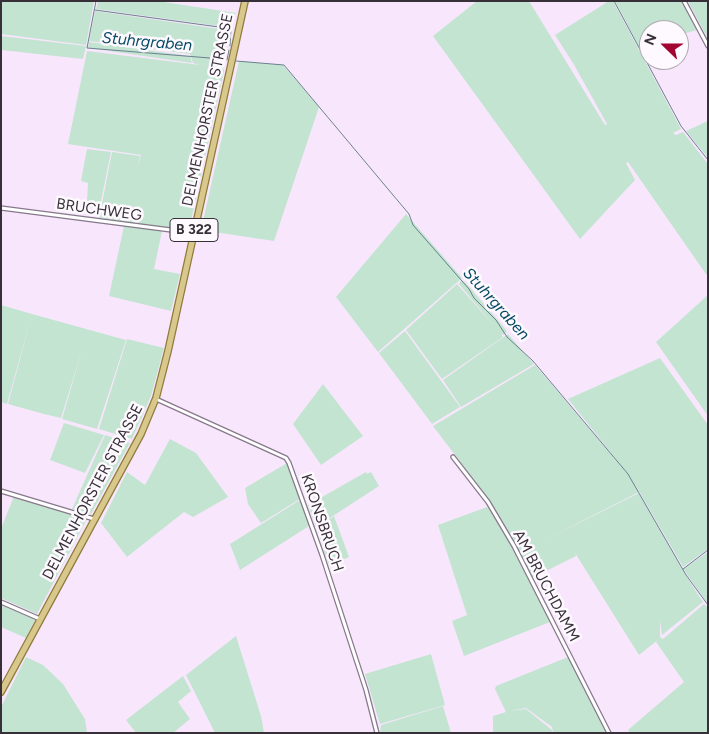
<!DOCTYPE html>
<style>
body{margin:0}
#map{position:relative;width:709px;height:734px;overflow:hidden;background:#f8e7fc;font-family:Figtree,sans-serif}
canvas{display:block}
.frame{position:absolute;inset:0;border:2px solid #373038;pointer-events:none}
.north{position:absolute;left:639px;top:20px;width:50px;height:50px;box-sizing:border-box;background:#fdf9fe;border:1px solid #aea9af;border-radius:50%;rotate:292deg;font-size:14px;font-weight:700;line-height:20px;text-align:center;color:#373038}
.north::after{content:'';display:block;margin:auto;width:18px;height:22px;background:#a30533;clip-path:polygon(50% 0,100% 100%,50% 72%,0 100%)}
</style>
<div id="map">
<canvas width="709" height="734"></canvas>
<div class="frame"></div>
<div class="north">N</div>
</div>
<script>
const context = document.querySelector('canvas').getContext('2d');
context.lineJoin = 'round';
function paint(path, color) {
  context.fillStyle = color;
  context.fill(path, 'evenodd');
}
function toPath(rows) {
  const path = new Path2D();
  for (const r of rows) {
    path.moveTo(r[0], r[1]);
    for (let i = 2; i < r.length; i += 2) path.lineTo(r[i], r[i + 1]);
  }
  return path;
}
function stroke(path, color, width, dash) {
  context.strokeStyle = color;
  context.lineWidth = width;
  context.lineCap = dash ? 'butt' : 'round';
  context.setLineDash(dash || []);
  context.stroke(path);
}
function drawText(font, color, halo, rows, align = 'center') {
  context.font = font + ' Figtree,sans-serif';
  context.lineWidth = 5;
  context.setLineDash([]);
  context.textBaseline = 'middle';
  context.strokeStyle = halo;
  context.fillStyle = color;
  for (const [text, x, y, turn = 0] of rows) {
    context.save();
    context.translate(x, y);
    context.rotate((+turn || 0) * Math.PI / 180);
    context.textAlign = isNaN(turn) ? turn : align;
    if (halo) context.strokeText(text, 0, 0);
    context.fillText(text, 0, 0);
    context.restore();
  }
}
paint(toPath([
 [1,1,94,1,86,45,1,34],
 [98,1,157,1,236,13,226,27,96,9],
 [477,1,529,1,605,125,607,124,573,63,555,35,609,1,613,1,681,129,673,133,676,135,683,132,708,164,708,277,628,162,626,163,635,180,580,239,433,36],
 [615,1,682,1,697,30,679,35,679,30,649,30,649,44,639,47],
 [688,1,708,1,708,39,691,7],
 [95,11,220,29,217,54,224,71,189,230,99,219,112,152,140,156,137,169,141,155,68,144,87,51,200,65,193,63,190,54,89,41],
 [1,36,10,37,86,46,83,59,1,50],
 [89,42,190,56,192,63,88,48],
 [239,61,283,65,319,107,274,241,201,230],
 [708,121,708,158,686,131],
 [87,149,111,152,100,206,87,202,88,183,81,181],
 [406,214,462,278,378,352,336,297],
 [124,226,162,231,154,269,180,274,171,311,109,296],
 [461,280,465,282,507,331,504,335,501,334,503,337,442,379,406,330,457,284,495,327,459,284],
 [708,295,708,416,656,342],
 [1,305,32,314,7,404,1,402],
 [32,314,126,340,97,429,62,419,82,350,61,418,44,414,57,369,44,414,8,404],
 [405,331,460,407,432,424,379,353],
 [508,334,534,364,461,407,443,380],
 [127,339,164,348,151,396,132,439,99,429],
 [660,358,708,425,708,549,683,567,629,474,639,492,541,542,639,493,686,576,703,602,662,635,660,620,660,637,663,639,704,604,708,608,708,733,630,733,628,730,684,682,656,642,659,639,639,655,575,553,576,556,532,578,490,501,433,426,535,365,628,474,568,399],
 [323,384,363,436,321,465,293,424],
 [64,423,104,435,85,473,50,460],
 [105,435,130,443,91,514,72,509],
 [170,439,196,453,228,497,193,517,184,512,127,557,101,523,127,472,145,485],
 [287,463,300,499,261,523,248,504,245,488],
 [366,472,367,474,371,472,379,486,316,527,308,505],
 [14,496,88,517,37,614,1,598,1,529],
 [300,500,309,526,240,570,230,544],
 [487,507,490,508,517,555,550,622,464,656,452,621,467,615,438,525],
 [334,516,349,557,329,566,317,528],
 [708,552,708,604,683,569],
 [1,604,36,618,26,638,1,627],
 [236,636,261,716,264,733,215,733,186,675],
 [431,654,445,705,380,724,365,674],
 [26,657,43,665,63,684,85,719,87,733,1,733,1,707],
 [568,657,607,733,553,733,552,727,526,708,509,711,526,709,552,730,552,733,493,733,493,716,506,712,495,689,496,686],
 [183,676,191,691,178,702,190,719,173,733,136,733,126,720],
 [443,706,451,733,380,733,381,725]
]), '#c3e4d1');
stroke(toPath([
 [96,1,87,48,222,59],
 [614,1,681,126,708,160],
 [95,10,226,28],
 [230,46,231,28],
 [227,60,229,50],
 [236,61,284,65,393,195,409,214,413,225,469,289,474,298,496,320,507,337,533,361,628,474,686,575,708,605],
 [683,569,708,550]
]), '#6b808f', 1);
const street = toPath([
 [684,1,708,46],
 [1,208,194,233],
 [156,399,286,458,289,463,322,555,366,690,377,733],
 [453,457,488,502,514,546,609,733],
 [1,491,94,519],
 [1,602,40,619]
]);
const primary = toPath([
 [1,692,141,434,156,398,168,351,245,1]
]);
stroke(street, '#87788b', 5.5);
stroke(primary, '#8f7b3c', 8);
stroke(street, '#fff', 3);
stroke(primary, '#d8c88b', 5.5);
for (const [x, y, w] of [
 [194,230,48]
]) {
  const box = new Path2D();
  box.roundRect(x - w / 2, y - 11.5, w, 23, 4);
  context.fillStyle = '#fdf9fe';
  context.fill(box);
  stroke(box, '#373038', 1);
}
drawText('bold 14px', '#373038', null, [
 ["B 322",194,230]
]);
drawText('15px', '#373038', '#fdf9fe', [
 ["DELMENHORSTER STRASSE",208,110,-78],
 ["BRUCHWEG",99,210,8],
 ["DELMENHORSTER STRASSE",93,492,-62],
 ["KRONSBRUCH",322,523,71],
 ["AM BRUCHDAMM",546,586,62]
]);
drawText('italic 16px', '#054a64', '#fdf9fe', [
 ["Stuhrgraben",147,42,5],
 ["Stuhrgraben",496,304,48]
]);
</script>
